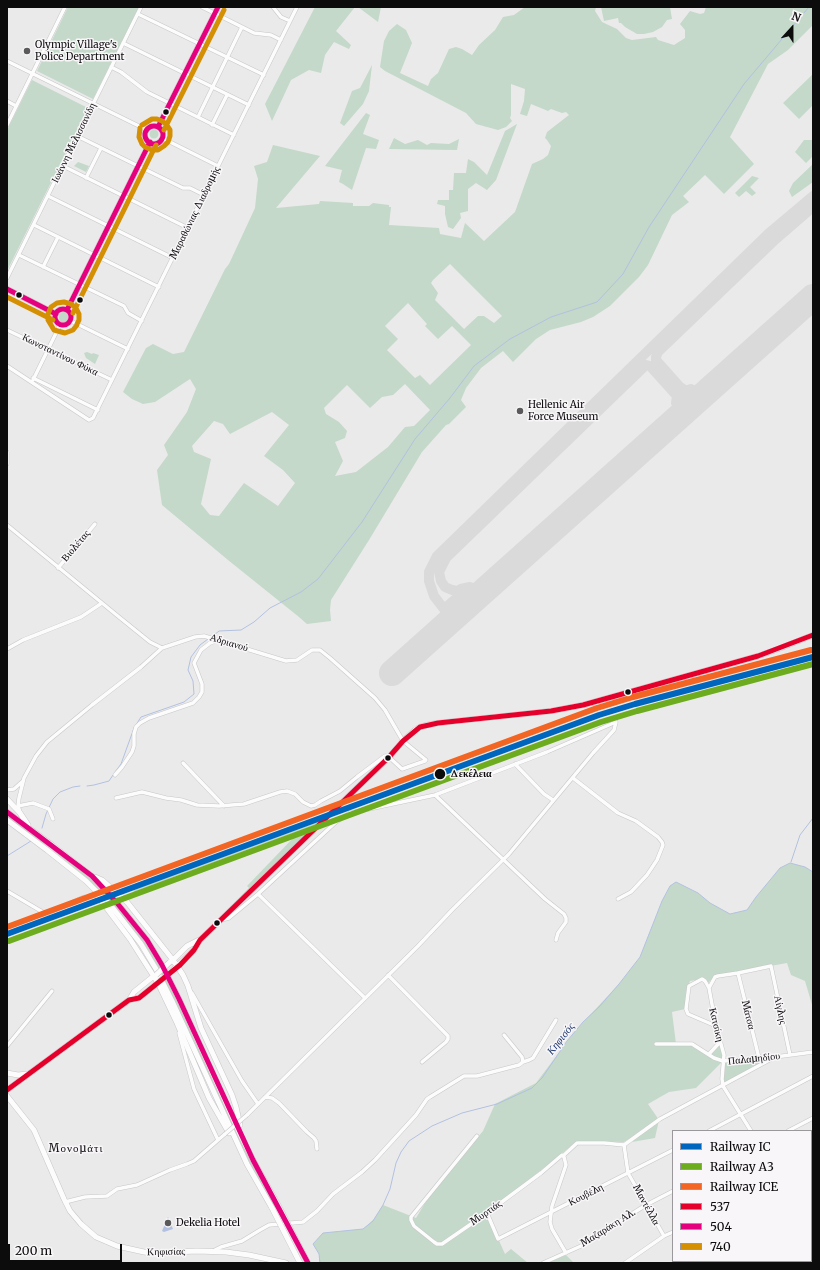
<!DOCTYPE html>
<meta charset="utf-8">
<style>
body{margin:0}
#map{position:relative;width:820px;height:1270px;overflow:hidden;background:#eaeaea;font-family:Merriweather,serif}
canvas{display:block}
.frame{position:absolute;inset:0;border:8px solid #0d0c0d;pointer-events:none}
.legend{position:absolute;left:672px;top:1130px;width:140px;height:132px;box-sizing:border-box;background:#f8f6f8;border:1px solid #9a989a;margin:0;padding:5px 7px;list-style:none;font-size:12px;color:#0d0c0d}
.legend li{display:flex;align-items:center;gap:8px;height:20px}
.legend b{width:20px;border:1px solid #9a989a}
.north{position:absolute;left:772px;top:8px;width:40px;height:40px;-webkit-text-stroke:3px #f8f6f8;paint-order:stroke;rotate:21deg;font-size:11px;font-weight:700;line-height:16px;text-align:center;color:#0d0c0d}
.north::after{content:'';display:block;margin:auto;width:14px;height:18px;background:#0d0c0d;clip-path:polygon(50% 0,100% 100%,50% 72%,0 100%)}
.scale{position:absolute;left:8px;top:1244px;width:114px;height:18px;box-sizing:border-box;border:2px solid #0d0c0d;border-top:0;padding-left:5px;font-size:12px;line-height:14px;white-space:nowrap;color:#0d0c0d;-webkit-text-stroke:3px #f8f6f8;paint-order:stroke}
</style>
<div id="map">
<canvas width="820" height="1270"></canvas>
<div class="frame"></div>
<ul class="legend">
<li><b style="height:5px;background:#0065bd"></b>Railway IC</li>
<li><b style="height:5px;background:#6dac1e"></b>Railway A3</li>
<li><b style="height:5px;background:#f26522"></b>Railway ICE</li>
<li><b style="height:5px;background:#e4002b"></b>537</li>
<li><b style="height:5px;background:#e5007d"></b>504</li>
<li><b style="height:5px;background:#d48f02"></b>740</li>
</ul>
<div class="north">N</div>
<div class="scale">200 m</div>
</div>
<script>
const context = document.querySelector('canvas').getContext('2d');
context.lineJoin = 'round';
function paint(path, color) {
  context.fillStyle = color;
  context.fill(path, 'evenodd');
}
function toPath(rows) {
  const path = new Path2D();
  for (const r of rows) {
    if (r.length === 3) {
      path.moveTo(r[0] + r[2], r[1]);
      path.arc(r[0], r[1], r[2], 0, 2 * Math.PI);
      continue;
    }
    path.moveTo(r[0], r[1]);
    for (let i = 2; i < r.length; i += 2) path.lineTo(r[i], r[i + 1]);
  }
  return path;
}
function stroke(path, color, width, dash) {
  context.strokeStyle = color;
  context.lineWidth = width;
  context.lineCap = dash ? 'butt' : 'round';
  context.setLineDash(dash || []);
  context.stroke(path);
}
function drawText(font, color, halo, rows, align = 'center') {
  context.font = font + ' Merriweather,serif';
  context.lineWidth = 3;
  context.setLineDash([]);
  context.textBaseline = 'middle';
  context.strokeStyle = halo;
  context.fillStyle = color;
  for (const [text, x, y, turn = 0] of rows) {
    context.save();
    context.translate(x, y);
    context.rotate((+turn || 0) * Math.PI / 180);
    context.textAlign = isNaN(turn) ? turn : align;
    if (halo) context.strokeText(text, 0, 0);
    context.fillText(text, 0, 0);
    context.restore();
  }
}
paint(toPath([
 [68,7,139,7,93,99,37,71],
 [315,7,355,7,336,31,351,45,349,49,334,42,325,55,321,73,309,70,291,80,272,121,265,104],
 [358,7,381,7,378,22],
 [525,7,596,7,595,11,602,22,617,29,626,38,632,40,656,37,658,40,674,45,685,38,685,30,680,24,690,11,700,14,704,13,706,7,813,7,813,25,788,50,768,64,730,137,754,164,724,194,705,175,683,196,689,202,672,215,648,265,639,277,610,306,593,317,581,322,550,330,536,339,513,362,503,351,481,368,466,388,461,400,466,407,449,424,446,425,422,452,369,540,331,600,330,610,331,621,307,624,299,617,228,560,162,505,157,470,168,455,164,445,187,412,196,389,190,379,155,402,143,404,132,399,123,392,146,348,153,344,173,354,184,352,225,269,229,264,255,208,258,179,254,166,267,162,273,145,320,156,276,208,319,204,320,201,353,203,353,206,369,206,373,203,389,205,389,207,391,207,389,225,439,228,440,234,461,238,465,223,484,241,515,212,532,164,543,159,548,155,551,146,547,140,545,138,547,132,569,115,566,112,562,113,551,109,548,111,531,104,527,116,520,114,524,101,525,89,511,84,511,115,510,118,512,121,506,127,498,130,476,124,466,113,385,71,380,67,384,41,389,31,397,24,406,30,412,43,400,73,428,86,431,79,438,73,449,49,456,47,462,49,472,55,479,45,495,30,503,17,514,15],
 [450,264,502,316,494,323,484,316,478,316,464,329,435,300,438,293,431,283,433,280],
 [408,303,427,324,425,326,438,339,452,326,471,345,430,385,420,375,415,378,387,350,398,339,385,326],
 [405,384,430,410,414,426,405,427,388,447,356,472,335,476,343,461,335,442,345,438,347,431,339,422,326,414,324,408,347,385,370,408,382,397,393,395],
 [272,412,289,425,264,456,283,470,295,483,278,506,244,483,219,516,210,515,201,504,211,459,194,452,192,446,214,421,223,424,230,434],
 [601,7,670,7,672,19,667,20,662,27,653,32,644,34,637,34,625,27,621,23,619,23,618,18,604,21],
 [372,65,369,91,363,104,344,126,340,123,352,91,360,88],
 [813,74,813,105,799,119,783,103],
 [32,80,88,108,7,271,7,130],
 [366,113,370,115,363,134,379,140,376,149,366,148,352,190,343,184,339,182,342,170,325,166],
 [517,124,496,180,487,190,476,183,468,189,468,211,460,213,461,218,453,229,448,227,445,214,445,206,437,204,438,200,449,200,449,190,453,190,454,173,466,173,468,159,474,162,487,175,505,131],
 [154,134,4.5],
 [394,138,405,144,418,140,427,145,431,143,449,144,459,139,457,150,389,149],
 [804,140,813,140,813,156,806,163,795,152],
 [78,162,89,166,86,172,74,166],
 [813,164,813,182,792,197,789,191,793,183],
 [752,176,759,178,750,187,756,193,752,196,746,191,739,197,735,193],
 [64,317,5.5],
 [87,352,92,354,93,353,99,355,95,364,86,358,84,353],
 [7,815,67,859,90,877,115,904,145,941,160,966,177,999,239,1137,276,1207,274,1208,249,1163,158,967,143,942,113,905,88,879,50,848,7,818],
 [320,821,242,897,241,896,249,888,247,886,296,835,294,833,171,878,136,894,133,891,138,888],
 [790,863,805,867,813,872,813,1008,805,981,791,975,787,963,715,976,708,983,702,979,690,981,686,992,685,1009,672,1012,676,1044,687,1043,696,1046,715,1060,722,1061,710,1053,720,1043,723,1061,768,1061,723,1086,723,1061,696,1088,669,1092,648,1104,659,1120,655,1138,632,1142,642,1132,624,1142,577,1141,487,1214,505,1254,511,1249,528,1263,320,1263,319,1254,313,1244,323,1233,363,1229,373,1220,383,1205,416,1218,428,1198,483,1131,495,1104,536,1083,575,1031,619,984,640,957,662,901,670,886,676,882,698,893,710,903,730,914,747,910,756,897,780,868],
 [811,1242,813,1242,813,1263,773,1263,771,1261,811,1261],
 [566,1255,574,1263,547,1263]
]), '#c4d9c9');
paint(toPath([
 [168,1217,173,1229,164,1232,162,1231]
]), '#b2c1e1');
stroke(toPath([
 [214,635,219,631,241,630,254,622,270,608,301,592,318,579,362,522,415,439,450,398,474,366,510,339,551,317,597,302,623,274,649,227,744,84,809,7],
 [115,772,121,764,134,728,141,717,184,702,194,694,193,681,188,670,191,657,200,645,208,639],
 [87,786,94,785,109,781,113,775],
 [42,828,46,814,53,799,60,792,73,787,80,786],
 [7,856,31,841],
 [791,862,800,835,813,818],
 [320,1263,319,1254,313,1244,323,1233,363,1229,373,1221,383,1205,390,1189,396,1163,401,1152,409,1141,432,1126,462,1113,497,1104,532,1088,542,1078,567,1041,583,1022,599,1007,619,984,640,957,662,901,670,886,676,882,698,893,710,903,730,914,747,910,756,897,780,868,790,863,805,867,813,872]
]), '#b2c1e1', 1);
stroke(toPath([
 [470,587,461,589,458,591,452,590,445,587,441,581,439,572,446,558,646,365,650,366,677,396,676,403,691,389,686,391,680,387,656,360,656,357,658,352,776,239,813,207],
 [467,589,444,609,434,596,429,581,429,572,437,556,769,233,813,196]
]), '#dadada', 10);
stroke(toPath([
 [392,673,813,297]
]), '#dadada', 26);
const street = toPath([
 [202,7,254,33,271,35,281,40],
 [273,7,281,17,290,21],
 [138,14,264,75],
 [123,43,249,105],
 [7,61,147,130],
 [111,67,121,72,147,92,234,135],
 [7,101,16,106],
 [198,117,242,27],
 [7,125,65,7],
 [212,125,227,95],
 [77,136,183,188,190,188,204,195],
 [162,138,218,166],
 [63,166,188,228],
 [86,178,101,148],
 [48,196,173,258],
 [34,225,159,287],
 [19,255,124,306,128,313,142,321],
 [43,267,58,237],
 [7,278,141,7],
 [71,321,128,349],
 [7,330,112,380],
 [7,366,89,420,93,418,297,7],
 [33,378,98,410],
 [33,380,60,325],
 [7,464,7,452],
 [7,525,119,617,150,642,162,648,195,637,204,636,286,661,297,660,312,650,320,650,330,658,375,698,385,710,403,741,426,760,425,761,402,769,389,757,385,756,357,777,340,791,321,801,315,805,311,806,303,802,295,794,287,791,280,792,244,804,219,806,197,805,181,800,166,798,142,792,116,798],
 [58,568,95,524],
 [7,649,23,640,81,617,102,603],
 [183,763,224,806],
 [515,764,544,794,553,800],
 [115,775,122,767,132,752,134,746,134,734,136,727,140,723,149,718,193,703,199,697,202,692,202,684,194,663,201,650,210,643,218,640],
 [573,778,618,813,636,821,658,837,662,842,663,845,657,860,647,875,631,892,618,899],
 [7,790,14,789,23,781],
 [435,795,545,899,564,914,566,918,566,922,558,933,556,940],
 [18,806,33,803,49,809,53,819],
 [20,812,18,806,19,798,24,778,36,756,47,742,92,705,141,667,162,648],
 [7,891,46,914,84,897],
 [258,894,365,998],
 [221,920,229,918,258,894,336,822,350,813,435,795,547,752,616,722],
 [738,973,759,1058],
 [388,975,448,1036,448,1039,446,1042,422,1062],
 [709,988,716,1026,724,1055,722,1079,723,1086,751,1131],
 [192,993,242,1081,258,1104],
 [716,1026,688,1014,686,1009,689,986,702,979,705,981,709,988,715,977,718,976,738,973,771,966,790,1055],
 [179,1033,194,1089,218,1140],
 [656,1044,692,1044,714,1058,723,1061,775,1057,813,1052],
 [7,1046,52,991],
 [709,1054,720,1042],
 [523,1062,529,1060,533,1058,556,1020],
 [265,1097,272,1098,279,1103,307,1132,314,1138,316,1141,317,1149],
 [247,1115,418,946,452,910,509,854,593,753,614,730,616,722],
 [709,1131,813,1076],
 [788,1131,813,1118],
 [477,1136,411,1217,411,1220,414,1226,434,1242,437,1244,442,1244,487,1213,541,1173,562,1155,564,1157,566,1165,552,1206,550,1222,552,1229,566,1253],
 [563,1156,577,1143,604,1143,624,1145],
 [811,1163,813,1162],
 [65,1202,85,1197,107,1196,117,1189,137,1185,170,1170,187,1164,194,1161,225,1134],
 [811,1207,813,1206],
 [487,1213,498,1239,673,1150],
 [664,1236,628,1173,624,1145,660,1119,775,1057],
 [811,1244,813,1243],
 [213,1251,221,1247,242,1241,260,1230,269,1225,303,1222,317,1211,333,1194,362,1172,375,1160,416,1115,427,1099,430,1097,464,1076,477,1076,519,1065,523,1062,522,1057,504,1035],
 [811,1251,813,1254],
 [770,1261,772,1263],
 [720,1262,726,1261],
 [543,1263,581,1246,646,1205,673,1191],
 [625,1263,664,1236,673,1232],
 [704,1263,707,1261]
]);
const secondary = toPath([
 [154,135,9],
 [158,127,218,7],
 [7,289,56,314],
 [63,317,8],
 [67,310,150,142],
 [7,799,20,813,28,825],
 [7,812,52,845,92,876,117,903,147,940,162,965,179,999,241,1136,253,1160,278,1205],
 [7,820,47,850,86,881,112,907,141,944,156,969,172,1001,247,1164,272,1208],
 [95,877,102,880,127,902,173,960,183,975,188,986,201,1028,232,1095,236,1107,240,1125],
 [96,894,130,939,158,983,177,1023,209,1098,229,1133],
 [171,962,187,946,199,940],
 [174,969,194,950,200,940,389,757,403,741,415,730,420,727,427,725,438,723,551,711,583,705,758,656,778,649,813,635],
 [129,1000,134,992,155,975],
 [7,1073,18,1075,27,1074],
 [7,1090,129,1000,139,998,160,981],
 [7,1096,34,1130,64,1199,70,1211,81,1224,96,1237,117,1246,144,1252,151,1253,197,1251,226,1252,249,1255,286,1263]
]);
stroke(street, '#c7c7c7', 4.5);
stroke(secondary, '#c7c7c7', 6);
stroke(street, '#fcfcfc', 3.5);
stroke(secondary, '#fcfcfc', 5);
const streetBridge = toPath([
 [225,1134,247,1115]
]);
const secondaryBridge = toPath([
 [156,975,170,962],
 [160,981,174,969],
 [278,1205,308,1263],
 [272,1208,300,1263]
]);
stroke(streetBridge, '#c7c7c7', 4.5, []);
stroke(secondaryBridge, '#c7c7c7', 6, []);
stroke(streetBridge, '#fcfcfc', 3.5);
stroke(secondaryBridge, '#fcfcfc', 5);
stroke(toPath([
 [7,1090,129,1000,139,998,180,965,194,950,200,940,389,757,403,741,420,727,438,723,551,711,583,705,758,656,813,635]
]), '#e4002b', 5);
stroke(toPath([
 [154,135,9],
 [158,127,218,7],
 [7,289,56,314],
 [63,317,8],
 [67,310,150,142],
 [7,812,92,876,117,903,147,940,162,965,179,999,253,1160,308,1263]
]), '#e5007d', 5);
stroke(toPath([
 [140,128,139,137,142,144,145,147,152,150,158,150,164,146,168,142,170,136,170,130,166,124,162,121,157,119,152,119,142,125],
 [164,130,224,10],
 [7,297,53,320],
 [73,313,156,145],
 [77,325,73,330,65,333,54,330,48,320,48,314,51,307,57,303,64,302,71,304,76,308,79,314,79,320,77,324]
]), '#d48f02', 5);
stroke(toPath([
 [7,934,599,715,635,704,813,657]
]), '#0065bd', 6);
stroke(toPath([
 [9,941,601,722,637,711,813,664]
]), '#6dac1e', 6);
stroke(toPath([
 [7,927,597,708,633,697,811,650]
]), '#f26522', 6);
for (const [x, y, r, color] of [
 [27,51,4,"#5a5a5a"],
 [166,112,3.5,"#0d0c0d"],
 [19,295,3.5,"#0d0c0d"],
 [80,300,3.5,"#0d0c0d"],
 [520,411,4,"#5a5a5a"],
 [628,692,3.5,"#0d0c0d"],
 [388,758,3.5,"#0d0c0d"],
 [440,774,6,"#0d0c0d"],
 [217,923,3.5,"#0d0c0d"],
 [109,1015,3.5,"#0d0c0d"],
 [168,1223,4,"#5a5a5a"]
]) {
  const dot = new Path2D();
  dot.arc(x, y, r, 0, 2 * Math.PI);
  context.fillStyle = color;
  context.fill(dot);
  stroke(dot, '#f8f6f8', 1.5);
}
drawText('10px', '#0d0c0d', '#f8f6f8', [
 ["Olympic Village's",35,45],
 ["Police Department",35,57],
 ["Hellenic Air",528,405],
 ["Force Museum",528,417],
 ["Dekelia Hotel",176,1223]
], 'left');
drawText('10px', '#0d0c0d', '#f8f6f8', [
 ["Ιωάννη Μελισσανίδη",74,143,-64],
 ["Μαραθώνιας Διαδρομής",195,213,-64],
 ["Κωνσταντίνου Φύκα",60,355,26],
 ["Βιολέτας",76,546,-50],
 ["Αδριανού",229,643,17],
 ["Αίγλης",780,1010,78],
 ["Μάτσα",748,1015,76],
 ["Κατσίκη",716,1025,77],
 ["Παλαμηδίου",754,1059,-6],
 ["Κουβέλη",586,1195,-27],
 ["Μαντέλλα",646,1205,61],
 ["Μυρτιάς",486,1213,-35],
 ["Μαζαράκη Αλ.",608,1228,-32],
 ["Κηφισίας",166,1252,-1]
]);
drawText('bold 10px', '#0d0c0d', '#f8f6f8', [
 ["Δεκέλεια",450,774]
], 'left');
drawText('italic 11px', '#233c73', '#f8f6f8', [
 ["Κηφισός",561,1039,-52]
]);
context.letterSpacing = '1px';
drawText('11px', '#0d0c0d', '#f8f6f8', [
 ["Μονομάτι",76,1149]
]);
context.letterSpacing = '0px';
</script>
